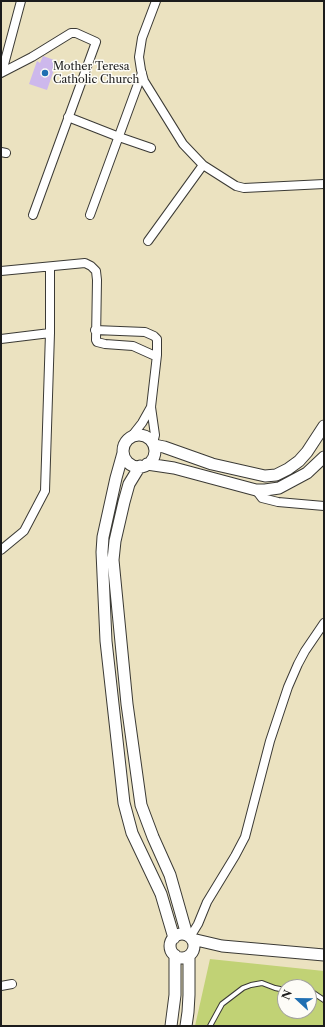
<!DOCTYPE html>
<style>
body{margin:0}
#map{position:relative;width:325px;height:1027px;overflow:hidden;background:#ebe2c0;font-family:"Libre Caslon Text",serif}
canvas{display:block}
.frame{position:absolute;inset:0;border:2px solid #1c1c1c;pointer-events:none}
.north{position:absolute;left:277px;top:979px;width:40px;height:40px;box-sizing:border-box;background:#fdfcf7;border:1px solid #a3a29f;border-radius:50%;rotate:292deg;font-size:11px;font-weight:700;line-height:16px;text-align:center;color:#1c1c1c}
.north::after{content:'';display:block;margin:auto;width:14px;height:18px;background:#1f6fb2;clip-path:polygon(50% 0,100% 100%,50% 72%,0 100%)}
</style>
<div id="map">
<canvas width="325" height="1027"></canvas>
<div class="frame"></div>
<div class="north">N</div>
</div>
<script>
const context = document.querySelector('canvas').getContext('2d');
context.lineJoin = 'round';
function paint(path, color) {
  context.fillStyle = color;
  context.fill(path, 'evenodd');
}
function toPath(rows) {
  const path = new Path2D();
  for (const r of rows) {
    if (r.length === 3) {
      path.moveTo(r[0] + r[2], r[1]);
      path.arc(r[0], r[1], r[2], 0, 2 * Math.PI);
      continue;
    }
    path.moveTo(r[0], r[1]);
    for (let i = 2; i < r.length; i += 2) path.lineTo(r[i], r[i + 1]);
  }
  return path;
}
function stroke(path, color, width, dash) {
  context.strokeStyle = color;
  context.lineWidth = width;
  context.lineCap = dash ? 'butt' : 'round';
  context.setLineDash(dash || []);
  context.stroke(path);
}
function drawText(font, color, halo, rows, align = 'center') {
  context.font = font + ' "Libre Caslon Text",serif';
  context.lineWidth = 3;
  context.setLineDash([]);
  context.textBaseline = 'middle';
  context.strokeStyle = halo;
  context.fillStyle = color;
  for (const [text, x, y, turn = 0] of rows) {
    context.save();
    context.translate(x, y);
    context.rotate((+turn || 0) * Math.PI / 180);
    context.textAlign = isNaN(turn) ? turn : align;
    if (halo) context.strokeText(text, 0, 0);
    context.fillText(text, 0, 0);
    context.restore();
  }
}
paint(toPath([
 [210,959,324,971,324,1026,195,1026],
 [285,987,309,987,309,1011,285,1011]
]), '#c1d275');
paint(toPath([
 [43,56,57,61,47,90,29,84,37,61,40,63]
]), '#cdb8ec');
const lane = toPath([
 [309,990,324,1000],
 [210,1026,222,1004,243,988,251,985,262,983,275,988,285,990]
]);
const street = toPath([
 [156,1,142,38,139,57,141,70,144,81,183,144,203,165,236,186,244,188,324,184],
 [2,72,21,1],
 [1,73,32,57,71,33,76,33,96,42,33,215],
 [68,117,119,137,151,148],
 [1,152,6,153],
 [90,215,142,73],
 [148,241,203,165],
 [1,271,85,263,91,266,96,271,97,280,96,340,97,342,105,344,133,346,153,355,157,355],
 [95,330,145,332,154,336,157,339,157,355,151,407,155,435,153,443],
 [1,339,50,333],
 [131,437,142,423,151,407],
 [256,490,262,498,278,502,324,506],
 [1,550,24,531,45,491,50,333,50,267],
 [190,937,198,924,207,902,235,856,245,837,270,741,288,687,298,664,305,651,324,623],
 [1,986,12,984]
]);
const secondary = toPath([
 [139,451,16],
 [154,445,164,447,212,464,265,476,276,475,288,469,299,461,307,452,324,426],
 [123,453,116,478,103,537,102,552,106,641,124,803,132,833,161,894,174,938],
 [147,464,174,468,256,490,265,490,279,488,307,473,324,457],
 [140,466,129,484,124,502,115,541,113,560,127,704,141,805,153,837,170,875,187,935],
 [182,946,12],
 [192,939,222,946,324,955],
 [171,1026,175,995,175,955],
 [186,1026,188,1012,189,995,189,956]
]);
stroke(lane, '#3b3a35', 6);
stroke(street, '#3b3a35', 10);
stroke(secondary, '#3b3a35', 13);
stroke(lane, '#fff', 4);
stroke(street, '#fff', 8);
stroke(secondary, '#fff', 11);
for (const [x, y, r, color] of [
 [45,73,4,"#1f6fb2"]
]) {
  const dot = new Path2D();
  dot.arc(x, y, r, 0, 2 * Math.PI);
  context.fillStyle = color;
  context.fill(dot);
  stroke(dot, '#fdfcf7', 1.5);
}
drawText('11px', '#1c1c1c', '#fdfcf7', [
 ["Mother Teresa",53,67],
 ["Catholic Church",53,80]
], 'left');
</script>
